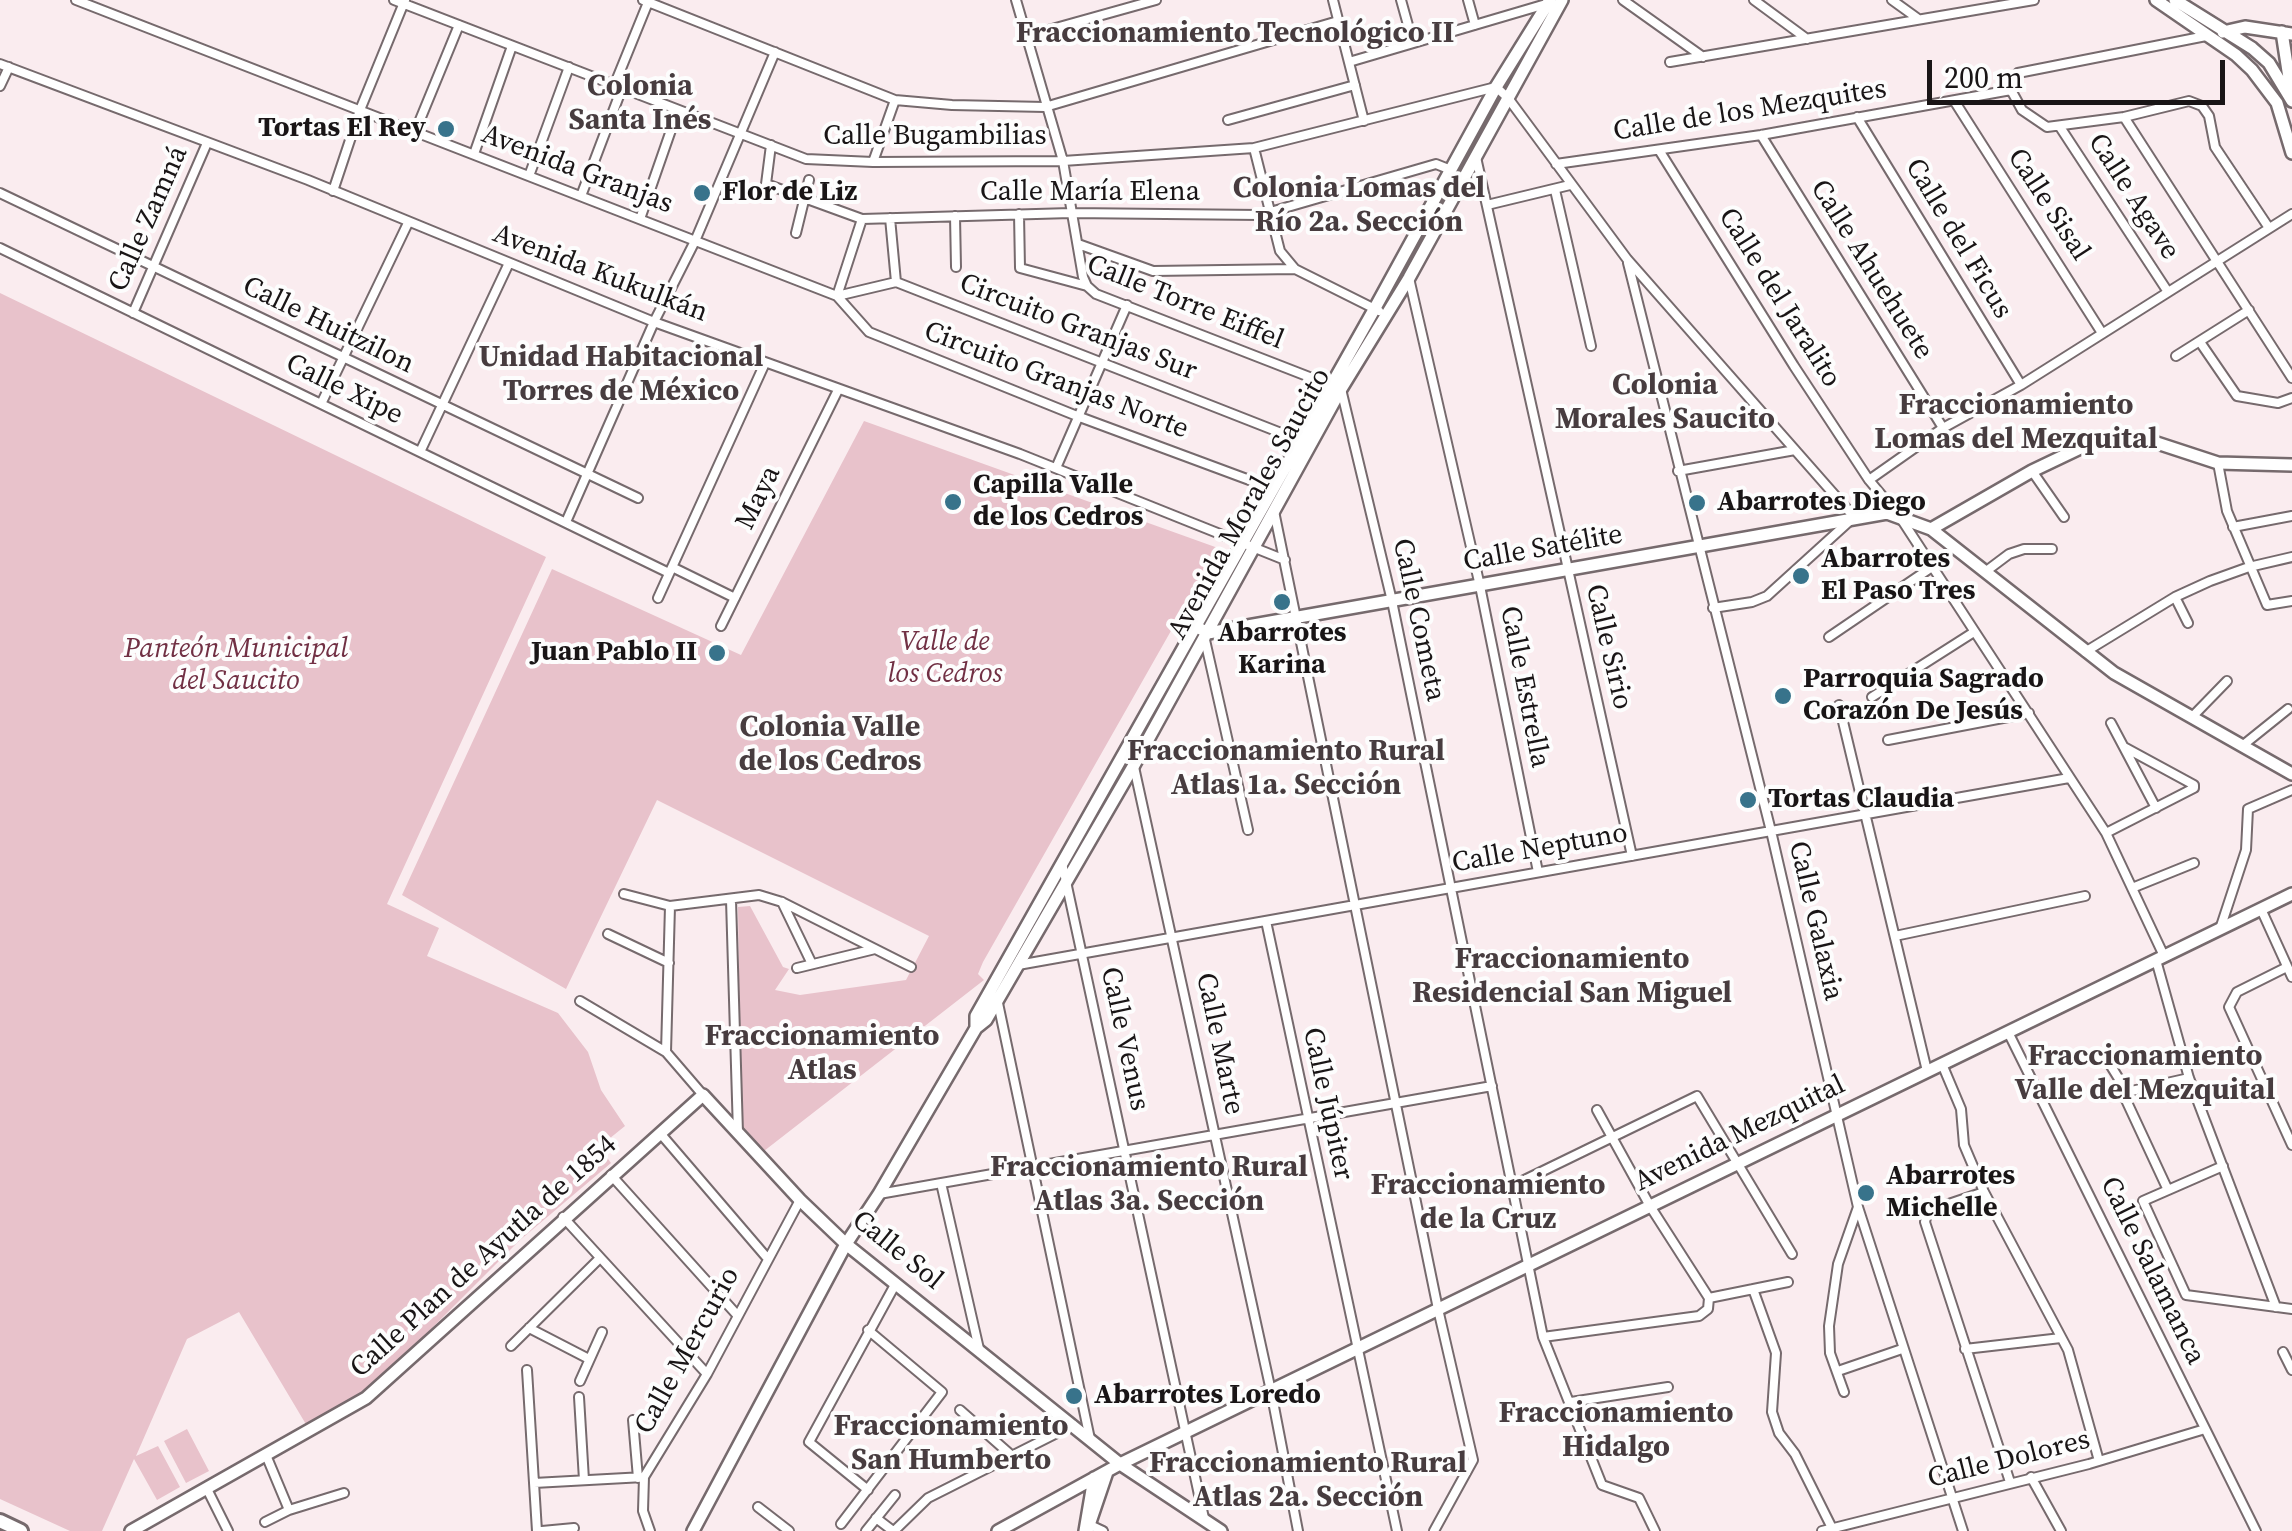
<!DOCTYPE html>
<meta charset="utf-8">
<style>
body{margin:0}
#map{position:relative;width:2292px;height:1531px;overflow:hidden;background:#faecef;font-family:"Source Serif 4",serif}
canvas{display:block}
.scale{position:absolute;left:1927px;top:60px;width:298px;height:45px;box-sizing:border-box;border:5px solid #191516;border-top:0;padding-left:12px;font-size:30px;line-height:35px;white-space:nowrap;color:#191516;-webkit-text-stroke:8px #fdfdfd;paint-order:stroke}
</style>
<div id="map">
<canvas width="2292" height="1531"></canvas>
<div class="scale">200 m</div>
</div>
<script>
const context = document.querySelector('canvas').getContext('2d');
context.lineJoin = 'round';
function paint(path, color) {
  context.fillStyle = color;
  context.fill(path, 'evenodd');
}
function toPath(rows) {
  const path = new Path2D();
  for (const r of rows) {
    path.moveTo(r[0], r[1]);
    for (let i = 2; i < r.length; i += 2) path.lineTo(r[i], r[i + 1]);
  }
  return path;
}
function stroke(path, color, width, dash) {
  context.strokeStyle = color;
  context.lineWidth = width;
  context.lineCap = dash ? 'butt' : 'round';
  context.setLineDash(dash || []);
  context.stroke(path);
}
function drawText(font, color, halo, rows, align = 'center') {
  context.font = font + ' "Source Serif 4",serif';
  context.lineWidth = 8;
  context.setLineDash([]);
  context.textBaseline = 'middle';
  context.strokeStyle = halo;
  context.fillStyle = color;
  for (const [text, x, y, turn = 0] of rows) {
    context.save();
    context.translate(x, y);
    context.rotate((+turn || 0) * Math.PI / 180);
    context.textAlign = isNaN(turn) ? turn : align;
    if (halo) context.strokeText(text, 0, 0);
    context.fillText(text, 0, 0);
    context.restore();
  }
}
paint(toPath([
 [0,293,546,557,387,904,439,928,427,956,558,1013,588,1052,601,1090,625,1126,599,1147,611,1163,519,1241,372,1388,307,1426,239,1312,187,1339,136,1456,158,1446,180,1487,157,1500,134,1459,102,1531,70,1531,0,1499],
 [864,421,1218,548,983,962,978,974,984,980,764,1151,741,1124,738,907,750,906,783,967,789,969,775,990,800,995,906,980,929,936,657,800,566,989,402,895,552,569,741,655],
 [187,1429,209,1471,186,1483,164,1441]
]), '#e8c2cb');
const street = toPath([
 [76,0,837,296,869,332,1077,416,1271,488],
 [394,0,806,159,873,162,1063,161,1254,148,1496,87,1508,98,1627,259,1854,517,1767,596,1752,602,1713,608],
 [643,0,895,100,952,105,1045,107,1338,21],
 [1016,0,1063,161,1083,277,1087,286],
 [1333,0,1364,121],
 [1401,0,1413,43],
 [1468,0,1475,25],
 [1623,0,1703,57],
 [1754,0,1807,39],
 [1892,0,1917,18],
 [1027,36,1156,0],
 [2206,36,2018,73,2010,81,2011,90,2022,110,2047,127,2124,117,2189,101,2202,106,2209,116,2215,147,2269,228],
 [1349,62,1546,4],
 [1670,62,2034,0],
 [0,64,308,180,654,322,1020,454,1285,560],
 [0,86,9,67],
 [614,86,649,0],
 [1955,102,2102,333],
 [1857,117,2021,385],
 [2124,117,2292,378],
 [1228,120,1355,85],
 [2060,127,2168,292],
 [415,132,459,25],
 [1761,135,1943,428],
 [771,145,766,184,862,219,1071,213,1260,215,1436,164,1451,170],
 [1254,148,1280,251,1295,269],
 [1659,150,1794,366,1869,480,1900,517,2106,833,2164,956],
 [474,154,512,46],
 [1476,157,1632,856],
 [873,162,895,100],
 [1556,164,1761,135,2011,90],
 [529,176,569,67],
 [1555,190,1591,346],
 [333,191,360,110,405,0],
 [0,193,638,498],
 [581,196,622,88],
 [1487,205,1570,185],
 [1019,214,1020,268,1087,286,1096,294,1330,385],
 [955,216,956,267],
 [890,218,896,282],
 [640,219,678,110],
 [796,233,809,180],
 [1078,244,1153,271,1295,269,1379,311],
 [0,248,669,573],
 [1628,263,1771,831,1858,1207,1963,1531],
 [1409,278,1480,586,1538,872],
 [837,296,896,282,1299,440],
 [837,296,862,219],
 [133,313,207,143],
 [2200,342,2237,396,2278,403,2292,398],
 [2176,356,2249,310],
 [1341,389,1392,601,1543,1337,1602,1485,1639,1498,1655,1531],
 [321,404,408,223],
 [420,452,509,263],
 [2218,463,2227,511,2267,605,2292,601],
 [1056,468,1127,305],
 [1678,471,1795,450],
 [2032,471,2064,517],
 [1869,480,1943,428,2021,385,2292,214],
 [1274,511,1438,1309,1473,1460,1434,1531],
 [566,522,654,322,695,241,775,52],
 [2233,527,2292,516],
 [672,567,735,598],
 [1985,572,2009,554,2024,549,2052,549],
 [2175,597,2188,623],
 [658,598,765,363],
 [721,626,838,390],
 [1829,637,1932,567],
 [1205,640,1248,830],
 [2085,652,2175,597,2210,581,2249,567,2292,557],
 [1872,697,1974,632],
 [1839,705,1927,1071],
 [2192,717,2227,681],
 [2111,723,2156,808],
 [1888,740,2029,713],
 [1129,744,1271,1391,1298,1531],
 [2242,746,2288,709],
 [2106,833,2194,788,2194,785,2124,747],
 [1062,863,1204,1518],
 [2132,888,2194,863],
 [624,894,670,906,759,895,782,902,911,967],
 [731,900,738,1133],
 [782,902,812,964],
 [2261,909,2292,977],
 [1266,921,1397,1531],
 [2221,926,2246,850,2248,809,2292,790],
 [608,934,669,963],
 [1895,936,2085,896],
 [2156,960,2189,1078,2276,1307],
 [1018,965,2069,778],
 [2287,967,2237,992,2229,1007,2292,1145],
 [797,968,875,949],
 [580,1001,666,1052,703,1095],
 [998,1003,1090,1439],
 [2008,1032,2256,1531],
 [666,1052,670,906],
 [2106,1058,2127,1092,2126,1100,2167,1188],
 [1942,1064,1961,1109,1964,1145,1984,1192,2068,1350,2099,1461],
 [2127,1092,2189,1078],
 [660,1133,768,1259],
 [2223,1166,2143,1201,2186,1295,2292,1309],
 [611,1175,738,1316],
 [941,1183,979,1349],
 [1512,1186,1697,1096,1792,1254],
 [1984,1192,1934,1209,1927,1214,1925,1222,2010,1482],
 [879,1194,1492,1086],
 [563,1217,707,1374],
 [1753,1289,1776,1353,1772,1412,1779,1433,1795,1454,1832,1528],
 [1709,1298,1788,1282],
 [529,1328,589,1359],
 [1543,1337,1699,1316,1708,1309,1709,1298,1650,1206,1597,1110],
 [511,1346,600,1258],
 [1965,1349,2061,1338],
 [2283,1352,2292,1370],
 [527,1370,537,1531],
 [1838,1371,1902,1349],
 [580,1381,602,1332],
 [1844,1392,1830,1353,1829,1326,1838,1264,1858,1207],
 [579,1397,584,1480],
 [1571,1402,1668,1387],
 [960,1410,1011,1455],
 [633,1420,638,1478],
 [266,1455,289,1510],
 [2031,1477,2061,1531],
 [534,1483,644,1477],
 [207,1489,228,1531],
 [868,1490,809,1442,896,1283],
 [758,1507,789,1531],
 [876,1518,893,1531],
 [265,1522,289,1510,344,1493],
 [841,1524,942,1392,868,1330],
 [1088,1524,1103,1531],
 [542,1531,574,1528],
 [650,1531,643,1511,644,1477,707,1374,800,1200],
 [866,1531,895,1495],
 [894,1531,928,1498,1073,1425],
 [1822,1531,2089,1464,2205,1429]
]);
const secondary = toPath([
 [2156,0,2236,55,2252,70,2277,103,2292,153],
 [2175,0,2252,48,2269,63,2292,101],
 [2223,32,2245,27,2292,34],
 [2282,32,2291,91],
 [1931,529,2032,471,2097,440,2127,438,2157,443,2218,463,2292,465],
 [1195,626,1208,633,1887,513,1931,529,2114,673,2292,774],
 [976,1028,976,1016,1375,308,1496,87,1550,0],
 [131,1531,366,1398,703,1095,800,1200,846,1244,1120,1464,1221,1531],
 [693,1531,846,1244,879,1194,976,1028,986,1020,1134,765,1341,389,1409,278,1562,0],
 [998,1531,1120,1464,2292,894],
 [1085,1531,1094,1478],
 [1087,1531,1107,1472]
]);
const primary = toPath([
 [0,1521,21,1531]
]);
stroke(street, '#766a6d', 12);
stroke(secondary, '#766a6d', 16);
stroke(primary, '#766a6d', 18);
stroke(street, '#fff', 8);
stroke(secondary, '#fff', 11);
stroke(primary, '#fff', 12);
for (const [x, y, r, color] of [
 [446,129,10,"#38738b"],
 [702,193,10,"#38738b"],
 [953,502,10,"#38738b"],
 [1697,503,10,"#38738b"],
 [1801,576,10,"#38738b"],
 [1282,602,10,"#38738b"],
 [717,653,10,"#38738b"],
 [1783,696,10,"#38738b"],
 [1748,800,10,"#38738b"],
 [1866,1193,10,"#38738b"],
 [1074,1396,10,"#38738b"]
]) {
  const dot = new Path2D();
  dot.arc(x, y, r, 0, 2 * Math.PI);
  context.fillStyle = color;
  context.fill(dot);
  stroke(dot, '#fdfdfd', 4);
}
drawText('28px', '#191516', '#fdfdfd', [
 ["Calle de los Mezquites",1750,111,-9],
 ["Calle Bugambilias",935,137],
 ["Avenida Granjas",577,170,21],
 ["Calle María Elena",1090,193],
 ["Calle Agave",2133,197,57],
 ["Calle Sisal",2048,205,57],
 ["Calle Zamná",149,219,-66],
 ["Calle del Ficus",1958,239,59],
 ["Calle Ahuehuete",1871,270,58],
 ["Avenida Kukulkán",600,274,21],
 ["Calle del Jaralito",1779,298,58],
 ["Calle Torre Eiffel",1185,303,22],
 ["Calle Huitzilon",328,326,26],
 ["Circuito Granjas Sur",1078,328,21],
 ["Circuito Granjas Norte",1056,381,21],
 ["Calle Xipe",344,390,26],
 ["Maya",759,498,-64],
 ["Avenida Morales Saucito",1250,504,-61],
 ["Calle Satélite",1543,549,-10],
 ["Calle Cometa",1418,620,78],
 ["Calle Sirio",1608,647,77],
 ["Calle Estrella",1524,687,79],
 ["Calle Neptuno",1540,849,-10],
 ["Calle Galaxia",1815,921,77],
 ["Calle Venus",1124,1039,78],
 ["Calle Marte",1219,1044,78],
 ["Calle Júpiter",1327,1104,78],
 ["Avenida Mezquital",1740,1134,-26],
 ["Calle Sol",897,1251,39],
 ["Calle Plan de Ayutla de 1854",484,1257,-42],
 ["Calle Salamanca",2152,1271,64],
 ["Calle Mercurio",688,1351,-61],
 ["Calle Dolores",2009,1460,-14]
]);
drawText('bold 28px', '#191516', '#fdfdfd', [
 ["Tortas El Rey",426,129,"right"],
 ["Flor de Liz",722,193],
 ["Capilla Valle",973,486],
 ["de los Cedros",973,518],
 ["Abarrotes Diego",1717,503],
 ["Abarrotes",1821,560],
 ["El Paso Tres",1821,592],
 ["Abarrotes",1282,634,"center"],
 ["Karina",1282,666,"center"],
 ["Juan Pablo II",697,653,"right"],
 ["Parroquia Sagrado",1803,680],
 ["Corazón De Jesús",1803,712],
 ["Tortas Claudia",1768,800],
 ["Abarrotes",1886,1177],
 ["Michelle",1886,1209],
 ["Abarrotes Loredo",1094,1396]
], 'left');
drawText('italic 28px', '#713044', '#fdfdfd', [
 ["Valle de",945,643],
 ["los Cedros",945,675],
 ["Panteón Municipal",236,650],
 ["del Saucito",236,682]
]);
drawText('bold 30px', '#473c3f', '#fdfdfd', [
 ["Fraccionamiento Tecnológico II",1235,34],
 ["Colonia",640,87],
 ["Santa Inés",640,121],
 ["Colonia Lomas del",1359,189],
 ["Río 2a. Sección",1359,223],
 ["Unidad Habitacional",621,358],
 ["Torres de México",621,392],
 ["Colonia",1665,386],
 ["Morales Saucito",1665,420],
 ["Fraccionamiento",2016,406],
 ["Lomas del Mezquital",2016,440],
 ["Colonia Valle",830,728],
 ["de los Cedros",830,762],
 ["Fraccionamiento Rural",1286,752],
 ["Atlas 1a. Sección",1286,786],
 ["Fraccionamiento",1572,960],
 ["Residencial San Miguel",1572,994],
 ["Fraccionamiento",822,1037],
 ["Atlas",822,1071],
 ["Fraccionamiento",2145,1057],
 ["Valle del Mezquital",2145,1091],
 ["Fraccionamiento Rural",1149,1168],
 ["Atlas 3a. Sección",1149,1202],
 ["Fraccionamiento",1488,1186],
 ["de la Cruz",1488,1220],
 ["Fraccionamiento",1616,1414],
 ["Hidalgo",1616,1448],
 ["Fraccionamiento",951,1427],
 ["San Humberto",951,1461],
 ["Fraccionamiento Rural",1308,1464],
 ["Atlas 2a. Sección",1308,1498]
]);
</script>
